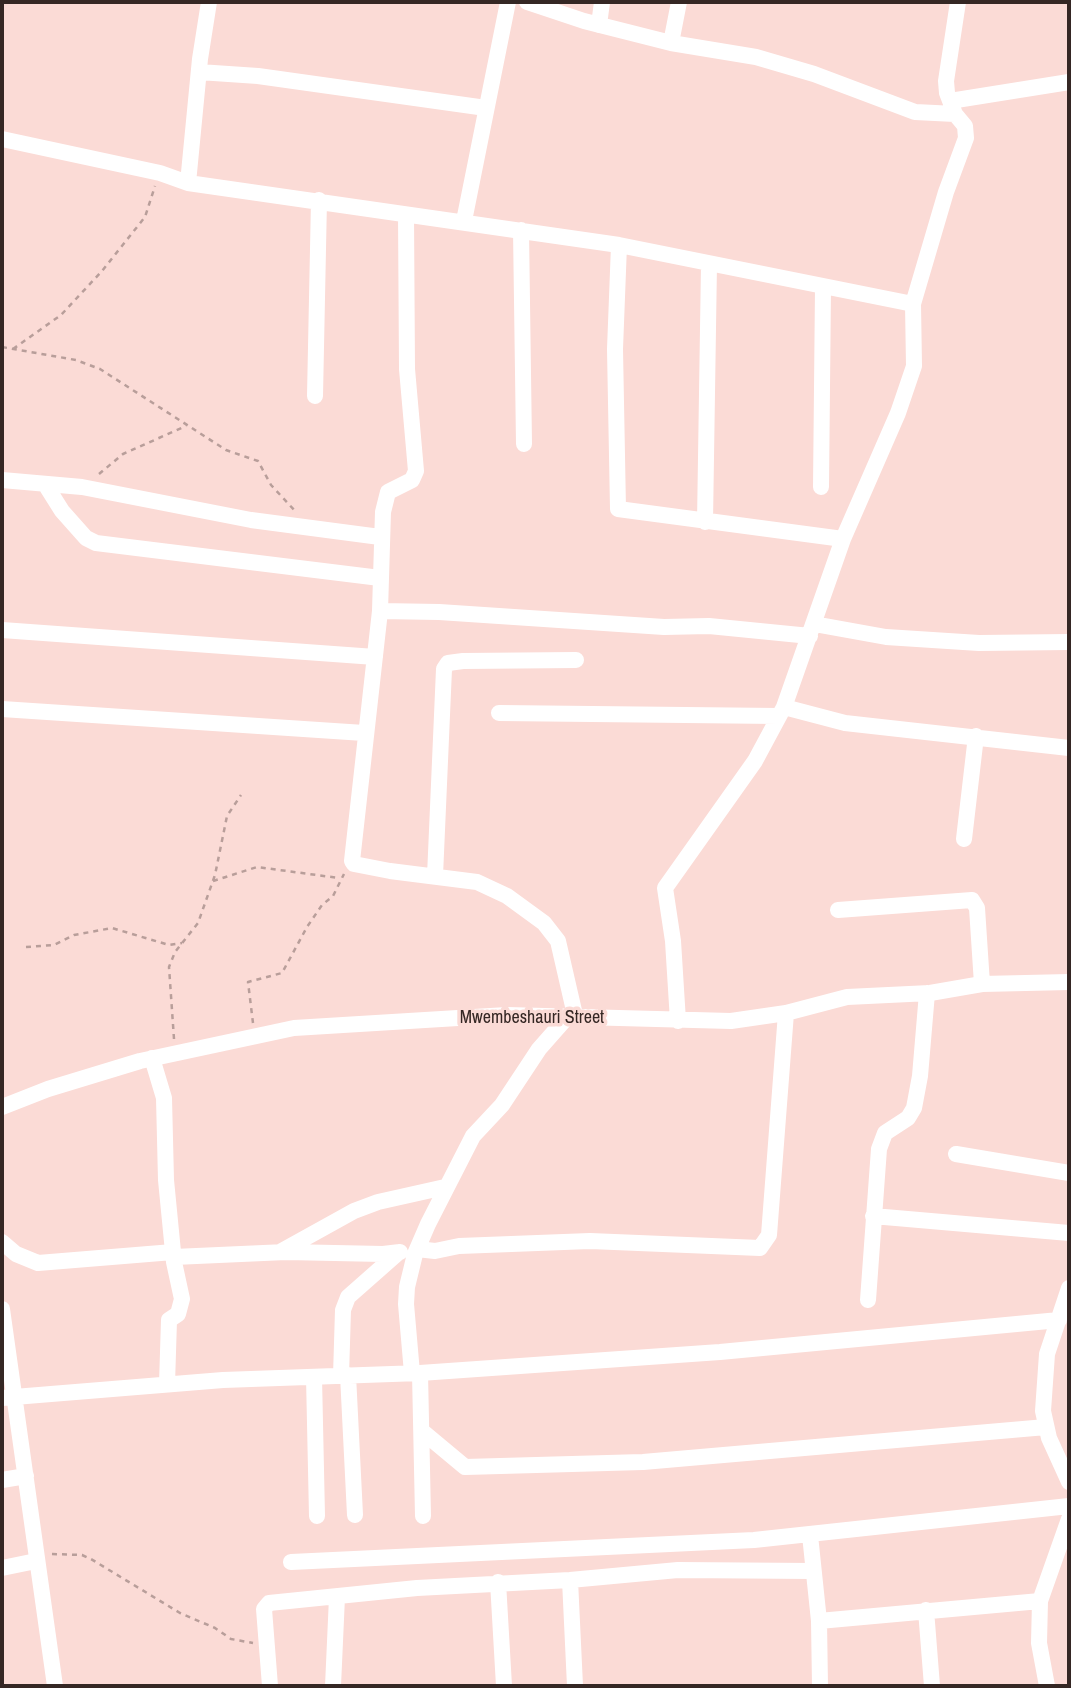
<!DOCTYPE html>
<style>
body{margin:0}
#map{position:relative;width:1071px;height:1688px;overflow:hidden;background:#fbdbd6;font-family:"Archivo Narrow",sans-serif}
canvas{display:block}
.frame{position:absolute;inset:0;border:4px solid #352724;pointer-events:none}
</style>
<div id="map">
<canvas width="1071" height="1688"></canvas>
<div class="frame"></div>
</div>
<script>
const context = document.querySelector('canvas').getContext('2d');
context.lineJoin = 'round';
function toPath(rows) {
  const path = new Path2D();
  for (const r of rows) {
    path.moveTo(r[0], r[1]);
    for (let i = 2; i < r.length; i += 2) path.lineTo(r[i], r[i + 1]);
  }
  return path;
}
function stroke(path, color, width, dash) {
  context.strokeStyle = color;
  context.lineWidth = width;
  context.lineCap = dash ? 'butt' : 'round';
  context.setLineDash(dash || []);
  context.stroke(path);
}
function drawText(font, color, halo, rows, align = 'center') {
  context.font = font + ' "Archivo Narrow",sans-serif';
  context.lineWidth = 7;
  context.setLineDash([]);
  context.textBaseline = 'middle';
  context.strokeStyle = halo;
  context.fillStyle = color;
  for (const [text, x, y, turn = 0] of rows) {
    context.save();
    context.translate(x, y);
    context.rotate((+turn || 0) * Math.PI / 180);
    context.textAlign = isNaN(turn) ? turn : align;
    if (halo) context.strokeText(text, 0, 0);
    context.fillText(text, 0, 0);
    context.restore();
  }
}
stroke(toPath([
 [2,347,76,360,100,369,226,450,258,461,271,485,296,512],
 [13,349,61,315,102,271,145,217,155,186],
 [99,474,123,454,186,426],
 [213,881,257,867,339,878],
 [26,947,54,945,74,935,112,928,169,945,182,943],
 [253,1023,248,982,282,973,307,927,322,905,333,896,344,874],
 [174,1039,169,967,175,952,198,923,215,875,227,816,241,795],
 [52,1554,82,1555,91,1559,180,1613,215,1628,231,1639,253,1643]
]), '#b89e9a', 2.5, [5, 5]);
stroke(toPath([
 [527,2,584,21,671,43,756,57,814,74,915,112,955,114],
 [599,25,602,2],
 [671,43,679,2],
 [199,72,258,76,486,108],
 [950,101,1069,82],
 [2,139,160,173,188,183,619,245,913,304],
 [188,183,200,59,209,2],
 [406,215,407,369,416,471,412,480,388,492,383,512,380,611,352,861,354,864,390,871,477,882,507,896,544,923,558,941,575,1015],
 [464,221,508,2],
 [521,230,524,444],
 [619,245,615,349,618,509,843,539],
 [315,396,319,200],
 [2,480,82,487,251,520,380,537],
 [45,484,62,511,86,538,96,543,380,578],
 [821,487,823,288],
 [705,522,709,264],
 [380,611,439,612,664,627,709,626,810,636],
 [814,624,886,637,979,643,1069,642],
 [2,630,375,657],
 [784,707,845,723,1069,748],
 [2,709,364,733],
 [499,713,778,716],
 [964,839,976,736],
 [435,876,444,669,448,663,463,661,576,660],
 [838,910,972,900,977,908,982,984],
 [678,1021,673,941,665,888,755,761,784,707,843,539,898,413,914,366,913,304,946,192,966,138,965,126,955,114,947,93,946,81,958,2],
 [152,1058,164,1098,166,1180,174,1262,182,1299,178,1314,169,1320,167,1384],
 [2,1107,48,1089,140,1061,294,1028,507,1015,731,1021,786,1013,847,997,930,993,982,984,1069,982],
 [956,1154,1069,1173],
 [873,1216,1069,1233],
 [2,1242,16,1254,38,1263,173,1252],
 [417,1249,435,1251,459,1246,590,1241,760,1248,769,1235,786,1013],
 [280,1252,354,1211,378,1202,445,1187],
 [174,1257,286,1252,383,1254,400,1252],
 [1069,1288,1047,1354,1043,1411,1049,1438,1069,1482],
 [868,1300,879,1149,885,1133,908,1118,914,1108,920,1076,927,993],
 [2,1309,55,1686],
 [412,1373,406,1304,407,1287,415,1254,428,1224,473,1136,502,1105,539,1049,569,1015],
 [420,1373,423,1516],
 [348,1375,355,1515],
 [341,1376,343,1310,348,1297,399,1252],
 [314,1377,317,1516],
 [2,1398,223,1380,420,1373,720,1352,1059,1320],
 [423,1432,465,1467,643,1462,1046,1427],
 [2,1480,26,1476],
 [810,1535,819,1621,820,1686],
 [291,1562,754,1540,1069,1506],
 [2,1568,36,1561],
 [570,1580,575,1686],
 [498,1582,504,1686],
 [926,1610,932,1686],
 [819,1621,1040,1601],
 [270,1686,264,1609,269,1603,417,1588,570,1580,678,1570,812,1571],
 [333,1686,337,1597],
 [1047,1686,1039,1643,1040,1601,1069,1519]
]), '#fff', 16);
drawText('18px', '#352724', '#fbdbd6', [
 ["Mwembeshauri Street",532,1018]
]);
</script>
